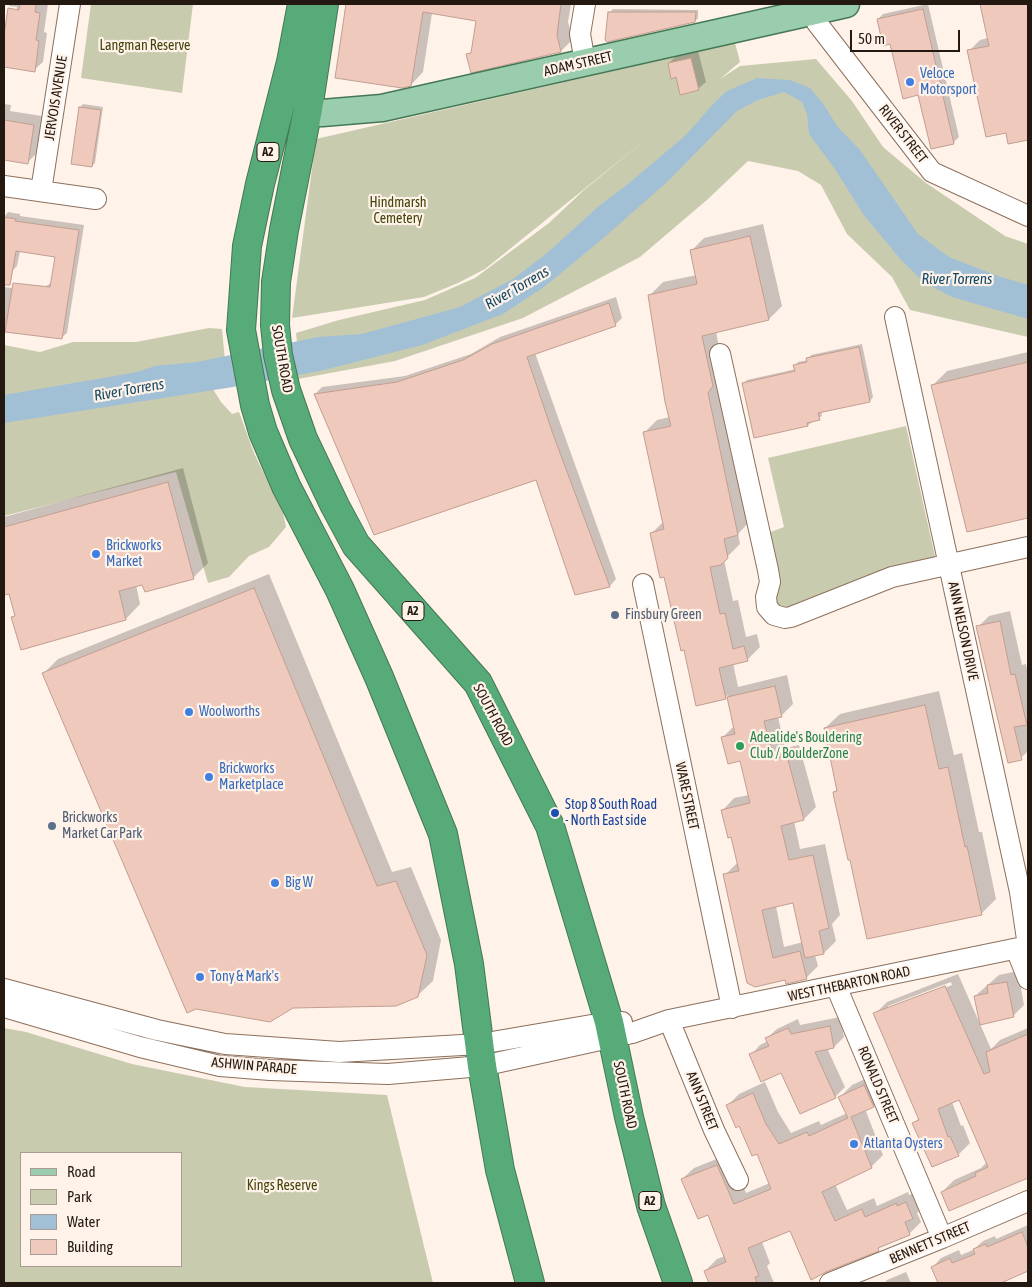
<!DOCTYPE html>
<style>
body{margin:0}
#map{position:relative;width:1032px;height:1287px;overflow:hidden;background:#fff2e9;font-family:"Asap Condensed",sans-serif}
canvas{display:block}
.frame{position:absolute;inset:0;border:5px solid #241911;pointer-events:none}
.legend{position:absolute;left:20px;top:1152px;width:162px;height:115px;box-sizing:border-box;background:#fff2e9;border:1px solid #a79b93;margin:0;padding:6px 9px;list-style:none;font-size:15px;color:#241911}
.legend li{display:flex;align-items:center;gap:10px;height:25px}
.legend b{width:25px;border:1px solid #a79b93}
.scale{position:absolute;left:850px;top:30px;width:110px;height:22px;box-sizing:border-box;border:2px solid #241911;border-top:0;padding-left:6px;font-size:15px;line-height:18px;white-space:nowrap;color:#241911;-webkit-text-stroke:4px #fff2e9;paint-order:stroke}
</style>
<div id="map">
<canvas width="1032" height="1287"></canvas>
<div class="frame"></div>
<ul class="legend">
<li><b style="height:6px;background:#9acdae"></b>Road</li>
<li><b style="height:14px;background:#c9cbaf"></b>Park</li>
<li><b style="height:14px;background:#a1c0d5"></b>Water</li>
<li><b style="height:14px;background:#efcabc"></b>Building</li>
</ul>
<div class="scale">50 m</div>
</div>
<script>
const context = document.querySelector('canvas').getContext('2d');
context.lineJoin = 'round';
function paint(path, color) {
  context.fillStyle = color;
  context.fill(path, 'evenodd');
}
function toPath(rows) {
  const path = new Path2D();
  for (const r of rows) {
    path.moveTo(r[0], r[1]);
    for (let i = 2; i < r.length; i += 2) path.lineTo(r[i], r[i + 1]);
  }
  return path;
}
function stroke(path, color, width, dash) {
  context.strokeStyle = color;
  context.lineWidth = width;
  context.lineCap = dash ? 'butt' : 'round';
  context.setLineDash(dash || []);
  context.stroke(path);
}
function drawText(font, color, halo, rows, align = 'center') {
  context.font = font + ' "Asap Condensed",sans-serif';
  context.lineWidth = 4.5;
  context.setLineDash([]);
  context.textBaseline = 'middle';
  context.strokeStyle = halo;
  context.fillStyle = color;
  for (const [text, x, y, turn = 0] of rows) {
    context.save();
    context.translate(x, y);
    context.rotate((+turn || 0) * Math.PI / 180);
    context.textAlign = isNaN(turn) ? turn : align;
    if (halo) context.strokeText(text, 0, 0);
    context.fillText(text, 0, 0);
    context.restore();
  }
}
paint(toPath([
 [91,4,193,4,182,93,81,78],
 [735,43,740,62,720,79,740,66,816,59,852,101,883,147,926,183,1005,236,1028,244,1028,337,910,310,892,277,847,234,821,185,798,171,748,161,708,199,640,257,523,318,395,361,298,379,295,364,299,361,296,333,339,320,425,300,475,278,549,223,584,190,650,136,485,269,458,283,424,297,292,318,316,139],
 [209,328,222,329,226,372,211,386,221,402,232,414,239,412,254,453,283,513,286,527,269,547,249,556,229,577,208,583,176,472,4,516,4,345,40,352,73,342,136,342],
 [906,426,936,561,794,612,774,607,768,533,784,527,768,458],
 [4,1028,26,1032,132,1064,245,1087,387,1095,433,1283,4,1283],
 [181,1153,181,1266,21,1266,21,1153]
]), '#c9cbaf');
paint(toPath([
 [757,78,790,80,810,88,824,105,837,126,860,150,918,234,949,257,998,276,1028,285,1028,319,952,297,925,283,901,260,863,214,835,169,809,134,807,114,802,102,784,92,758,100,737,111,666,183,600,241,544,287,503,314,422,345,320,371,233,387,4,423,4,395,80,382,137,372,155,366,197,362,318,337,362,334,460,307,513,279,546,254,599,206,628,184,686,135,714,103,727,91]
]), '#a1c0d5');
paint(toPath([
 [9,4,48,4,44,32,47,33,43,62,34,70,4,66,4,26,8,27,15,20,17,7,9,6],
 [347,4,571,4,568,22,573,39,561,51,468,55,473,50,477,20,432,13,423,72,411,85,337,77],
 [928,4,959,137,954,142,932,148,919,93,878,19,883,14],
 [981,4,1028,4,1028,139,1009,143,1007,131,969,51,980,40,988,38],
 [613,9,698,10,698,18,695,21,609,13],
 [698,51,706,82,698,89,677,76,669,63,676,56],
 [4,104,11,105,10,111,42,116,36,154,27,163,4,159],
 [83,104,103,107,95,163,92,166,80,107],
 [8,212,20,214,20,216,84,225,67,333,61,338,4,327,4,287,44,292,45,287,52,282,56,256,20,251,17,266,12,271,4,270,4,217],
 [763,224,782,306,769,319,716,331,750,521,738,534,740,544,724,560,733,601,738,600,746,637,757,634,760,647,747,660,733,663,738,687,787,675,793,704,781,716,778,717,785,748,799,745,816,807,804,819,794,821,800,849,825,844,840,915,832,924,836,941,824,953,815,955,818,966,806,978,786,978,755,985,725,875,738,862,732,836,723,810,734,798,749,795,741,759,723,737,734,726,728,695,725,698,685,649,652,533,664,521,644,433,657,420,670,417,650,295,663,282,697,275,691,251,704,238],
 [794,902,803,942,784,947,776,906],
 [616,297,622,318,615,325,535,353,616,579,610,586,576,594,537,478,375,534,315,394,322,387,405,376,471,354,500,337],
 [862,344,873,397,870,401,821,411,822,416,808,425,744,383,747,380,796,369,795,366,798,362,808,360,811,355],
 [1028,352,1028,516,968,531,933,385,947,371],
 [183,468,208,563,193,578,136,585,140,604,126,619,13,617,16,614,10,592,4,594,4,517],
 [269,574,392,872,411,867,441,940,433,981,417,996,292,1007,44,673,58,659],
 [1010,611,1022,665,1026,664,1028,674,1028,721,1026,723,1028,731,1028,751,1021,758,978,627,989,616],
 [939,691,954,755,962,753,979,832,982,832,996,899,981,914,834,792,838,789,825,728,840,714],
 [1018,971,1024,1005,1013,1016,975,996,999,975],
 [958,974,991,1049,1000,1040,1028,1028,1028,1108,1024,1110,1028,1119,1028,1176,949,1209,942,1192,954,1180,981,1168,987,1162,960,1098,952,1102,961,1126,963,1125,970,1143,958,1155,914,1123,919,1118,875,1014,887,1002],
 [951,982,952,985,888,1009,888,1006],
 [840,1017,844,1037,834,1047,827,1048,845,1087,835,1097,751,1055,760,1045,768,1041,767,1038,777,1029,798,1019,800,1025],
 [876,1074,885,1094,873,1106,865,1109,883,1155,872,1166,835,1184,847,1210,874,1198,877,1206,908,1192,909,1195,918,1191,924,1206,917,1213,921,1222,909,1234,883,1244,878,1249,790,1229,762,1242,770,1263,767,1266,774,1283,710,1283,705,1271,717,1259,725,1256,708,1213,682,1179,694,1168,729,1154,746,1193,770,1183,757,1152,727,1106,739,1094,765,1082,778,1112,791,1133,819,1121,821,1125,847,1113,840,1097,852,1085],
 [1028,1225,1028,1270,997,1283,976,1283,975,1280,969,1283,939,1283,932,1268,941,1258,959,1250,961,1255,973,1250,983,1241,995,1236,996,1239],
 [906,1272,911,1283,884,1283,887,1280]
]), '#0003');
const building = toPath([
 [20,4,36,4,35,12,40,13,36,40,39,41,35,72,4,67,4,35,8,8,19,10,20,4],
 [346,4,561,4,557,35,561,52,471,73,466,54,471,53,476,21,423,12,411,86,402,88,335,78,346,4],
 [980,4,1028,4,1028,140,1008,144,1006,133,986,137,967,50,989,46,980,4],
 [923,9,954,144,931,149,918,95,903,99,890,44,883,46,877,19,923,9],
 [608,12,696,12,695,22,607,42,605,40,608,12],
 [691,58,699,90,680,95,676,77,671,79,668,63,691,58],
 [79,107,101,110,92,167,71,164,79,107],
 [4,120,34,125,28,164,4,160,4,120],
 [4,217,16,219,15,221,79,230,62,339,5,332,13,283,50,287,55,257,16,251,10,285,4,285,4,217],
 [750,236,769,320,702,336,713,386,708,393,738,535,724,539,728,558,721,565,710,567,720,614,725,613,733,649,744,646,748,661,719,668,726,699,696,706,684,650,681,651,664,577,660,578,650,533,664,529,643,432,671,426,665,402,648,295,697,284,690,250,750,236],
 [609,303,616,326,527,357,553,434,610,587,575,595,536,480,374,535,314,394,397,382,463,360,492,344,609,303],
 [859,347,870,402,818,413,820,420,807,423,808,426,754,438,742,383,795,371,793,365,807,362,806,358,859,347],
 [1028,362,1028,518,967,532,931,385,1028,362],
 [168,482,194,579,145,592,142,585,119,591,126,620,21,650,11,617,15,616,9,594,4,595,4,527,168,482],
 [254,588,377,886,396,881,427,955,418,997,396,1006,293,1008,270,1022,196,1009,187,1013,42,673,254,588],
 [1000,621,1011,675,1015,674,1027,725,1014,727,1022,760,1008,763,976,626,1000,621],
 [775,686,782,717,764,721,774,759,787,756,804,820,781,826,789,860,813,855,829,928,819,931,824,954,805,958,793,903,762,910,773,958,800,951,807,979,786,984,785,980,755,987,747,983,723,874,739,871,731,837,728,838,721,810,750,803,740,761,728,764,721,737,735,734,727,697,775,686],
 [925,705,939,769,948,767,965,847,967,846,982,915,867,939,850,860,848,860,834,798,833,792,837,791,824,728,925,705],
 [1007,982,1014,1017,980,1025,974,996,988,993,987,985,1007,982],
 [945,986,984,1074,990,1072,986,1052,1028,1034,1028,1178,949,1211,941,1192,976,1176,975,1173,988,1167,959,1100,938,1109,948,1137,950,1136,959,1156,932,1167,912,1123,919,1120,873,1013,945,986],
 [830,1026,834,1048,815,1052,836,1098,800,1114,781,1073,761,1082,749,1054,769,1046,765,1038,788,1028,791,1034,830,1026],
 [864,1085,874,1107,851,1117,872,1168,822,1192,835,1221,862,1209,865,1217,897,1203,897,1206,906,1202,913,1219,905,1222,910,1235,878,1248,879,1251,826,1272,811,1280,790,1231,748,1248,759,1276,755,1277,757,1283,709,1283,704,1271,726,1262,708,1215,698,1219,681,1179,717,1165,734,1204,771,1189,757,1154,752,1156,739,1126,736,1128,726,1105,753,1093,766,1124,779,1144,807,1132,809,1136,848,1118,838,1097,864,1085],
 [1022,1232,1028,1247,1028,1271,1001,1283,938,1283,931,1267,950,1258,952,1263,975,1254,973,1249,986,1244,987,1247,1022,1232]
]);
paint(building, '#efcabc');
stroke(building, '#c19d90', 1);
const minor = toPath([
 [585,4,580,34,585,62],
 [814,11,817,23,932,172,1028,216],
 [4,186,96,199],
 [41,191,70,4],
 [895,317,1020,892,1028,946],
 [720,354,768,570,770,582,766,597,767,607,774,615,785,618,791,617,892,577,1028,547],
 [643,584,732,1008],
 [1016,949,1028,979],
 [836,986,942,1238],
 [4,989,157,1030,225,1044,339,1052,480,1044,609,1022,622,1022],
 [4,1007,140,1047,220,1066,270,1070,388,1074,482,1066,632,1033,669,1020,1028,946],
 [669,1020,714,1130,738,1180],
 [830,1283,942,1238,1028,1201]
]);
const major = toPath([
 [308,109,322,113,382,108,846,4]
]);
const highway = toPath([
 [302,4,291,62,260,184,247,246,241,330,255,405,263,432,286,486,340,590,379,677,443,834,469,964,482,1066,500,1170,530,1283],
 [324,4,308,109,284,230,276,282,275,325,278,355,286,390,303,439,335,506,356,545,478,683,550,826,609,1022,629,1117,651,1206,678,1283]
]);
stroke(minor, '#8c705c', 22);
stroke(major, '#447854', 29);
stroke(highway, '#447854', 30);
stroke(minor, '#fff', 20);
stroke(major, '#9acdae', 26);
stroke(highway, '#56ab78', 28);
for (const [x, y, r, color] of [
 [910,82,5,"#3f7fe0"],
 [96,554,5,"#3f7fe0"],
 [615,615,5,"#5c6f8a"],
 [189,712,5,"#3f7fe0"],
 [740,746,5,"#2e9e5b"],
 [209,777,5,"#3f7fe0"],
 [555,813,5,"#1a4fb4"],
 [52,826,5,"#5c6f8a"],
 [275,883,5,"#3f7fe0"],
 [200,977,5,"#3f7fe0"],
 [854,1144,5,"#3f7fe0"]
]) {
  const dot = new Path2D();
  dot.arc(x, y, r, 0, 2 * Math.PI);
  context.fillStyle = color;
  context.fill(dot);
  stroke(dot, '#fff2e9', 2);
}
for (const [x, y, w] of [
 [268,152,22],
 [413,611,22],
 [650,1201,22]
]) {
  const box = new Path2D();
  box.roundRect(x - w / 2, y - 9.5, w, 19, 4);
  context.fillStyle = '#fff2e9';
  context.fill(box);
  stroke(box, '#241911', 1);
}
drawText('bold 12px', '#241911', null, [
 ["A2",268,152],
 ["A2",413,611],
 ["A2",650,1201]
]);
drawText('14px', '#43440a', '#fff2e9', [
 ["Langman Reserve",145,46],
 ["Hindmarsh",398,203],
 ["Cemetery",398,219],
 ["Kings Reserve",282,1186]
]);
drawText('14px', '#241911', '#fff2e9', [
 ["ADAM STREET",578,64,-13],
 ["JERVOIS AVENUE",56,98,-81],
 ["RIVER STREET",903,134,52],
 ["SOUTH ROAD",282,359,80],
 ["ANN NELSON DRIVE",963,631,78],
 ["SOUTH ROAD",493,715,62],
 ["WARE STREET",687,796,78],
 ["WEST THEBARTON ROAD",849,984,-12],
 ["ASHWIN PARADE",254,1066,5],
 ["RONALD STREET",878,1085,67],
 ["SOUTH ROAD",625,1095,78],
 ["ANN STREET",702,1101,68],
 ["BENNETT STREET",930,1243,-23]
]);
drawText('14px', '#366cbe', '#fff2e9', [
 ["Veloce",920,74],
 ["Motorsport",920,90],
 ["Brickworks",106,546],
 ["Market",106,562],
 ["Woolworths",199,712],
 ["Brickworks",219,769],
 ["Marketplace",219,785],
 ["Big W",285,883],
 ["Tony & Mark's",210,977],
 ["Atlanta Oysters",864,1144]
], 'left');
drawText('14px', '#4e5e75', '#fff2e9', [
 ["Finsbury Green",625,615],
 ["Brickworks",62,818],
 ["Market Car Park",62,834]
], 'left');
drawText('14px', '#27864d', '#fff2e9', [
 ["Adealide's Bouldering",750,738],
 ["Club / BoulderZone",750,754]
], 'left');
drawText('14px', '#164399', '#fff2e9', [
 ["Stop 8 South Road",565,805],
 ["- North East side",565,821]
], 'left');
drawText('italic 15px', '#124866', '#fff2e9', [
 ["River Torrens",957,279],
 ["River Torrens",517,288,-30],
 ["River Torrens",129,390,-10]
]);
</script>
